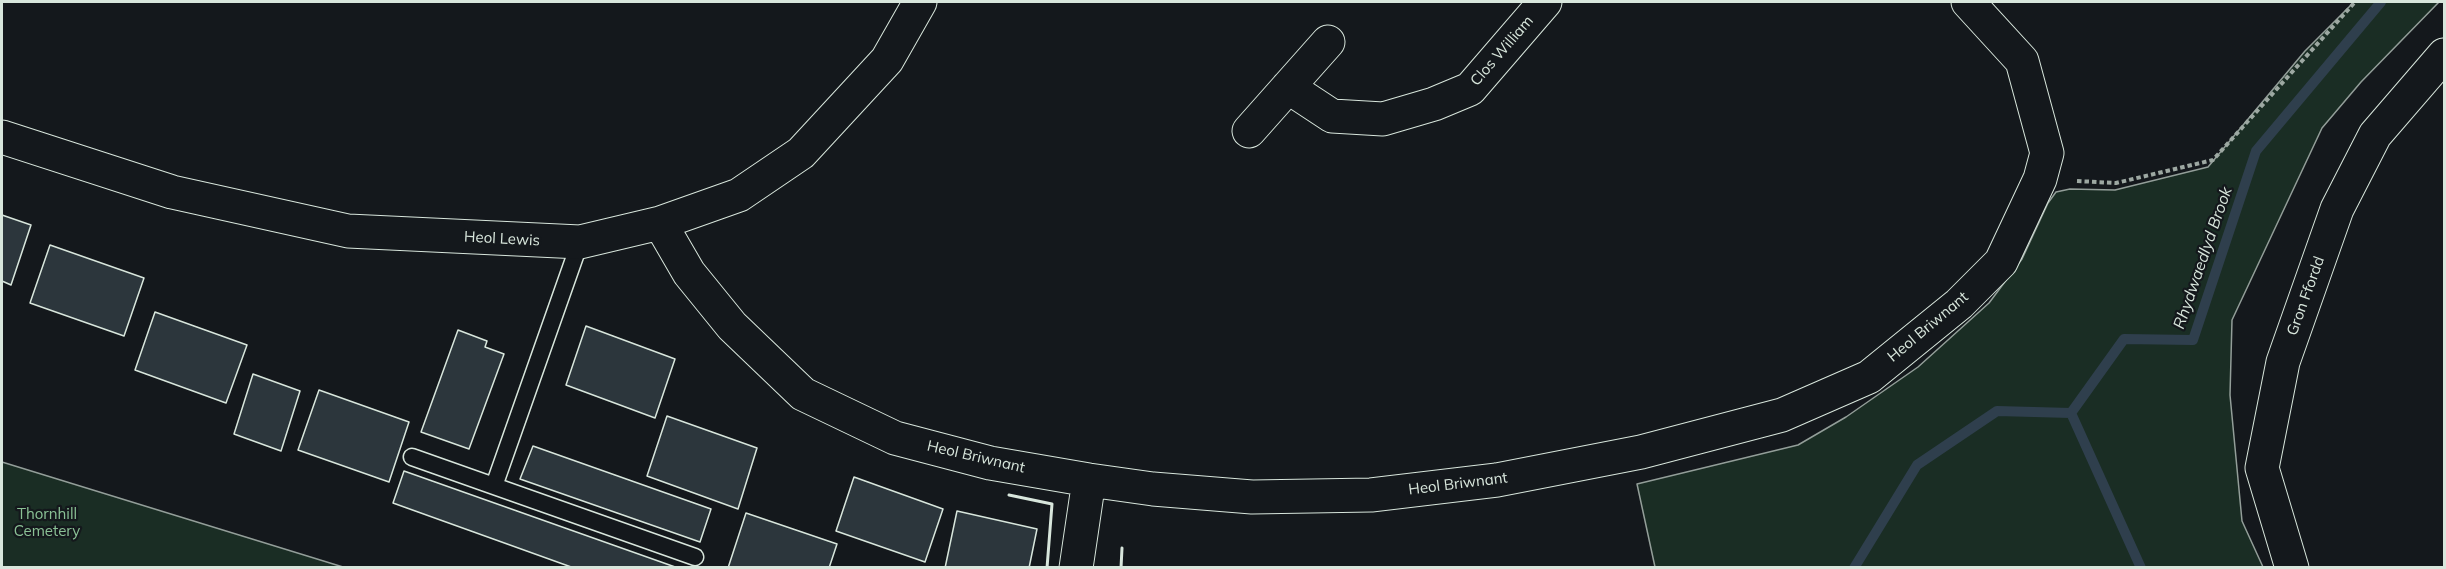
<!DOCTYPE html>
<style>
body{margin:0}
#map{position:relative;width:2446px;height:569px;overflow:hidden;background:#14181c;font-family:Mulish,sans-serif}
canvas{display:block}
.frame{position:absolute;inset:0;border:3px solid #d8e6dc;pointer-events:none}
</style>
<div id="map">
<canvas width="2446" height="569"></canvas>
<div class="frame"></div>
</div>
<script>
const context = document.querySelector('canvas').getContext('2d');
context.lineJoin = 'round';
function paint(path, color) {
  context.fillStyle = color;
  context.fill(path, 'evenodd');
}
function toPath(rows) {
  const path = new Path2D();
  for (const r of rows) {
    path.moveTo(r[0], r[1]);
    for (let i = 2; i < r.length; i += 2) path.lineTo(r[i], r[i + 1]);
  }
  return path;
}
function stroke(path, color, width, dash) {
  context.strokeStyle = color;
  context.lineWidth = width;
  context.lineCap = dash ? 'butt' : 'round';
  context.setLineDash(dash || []);
  context.stroke(path);
}
function drawText(font, color, halo, rows, align = 'center') {
  context.font = font + ' Mulish,sans-serif';
  context.lineWidth = 4.5;
  context.setLineDash([]);
  context.textBaseline = 'middle';
  context.strokeStyle = halo;
  context.fillStyle = color;
  for (const [text, x, y, turn = 0] of rows) {
    context.save();
    context.translate(x, y);
    context.rotate((+turn || 0) * Math.PI / 180);
    context.textAlign = isNaN(turn) ? turn : align;
    if (halo) context.strokeText(text, 0, 0);
    context.fillText(text, 0, 0);
    context.restore();
  }
}
const green = toPath([
 [2354,2,2439,2,2361,82,2322,128,2232,320,2230,395,2242,521,2263,567,1655,567,1637,484,1798,445,1846,417,1918,367,1989,303,2022,259,2048,203,2056,192,2070,189,2115,190,2208,167,2305,51,2354,2],
 [2,462,343,567,2,567,2,462]
]);
paint(green, '#1a2d24');
stroke(green, '#939e99', 1.5);
stroke(toPath([
 [2071,413,2141,568],
 [1854,568,1917,465,1997,411,2071,413,2124,339,2193,340,2256,151,2381,2]
]), '#2f3f4d', 10);
const building = toPath([
 [2,215,31,225,11,285,2,281,2,215],
 [50,245,144,278,124,336,30,303,50,245],
 [155,312,247,345,226,403,135,370,155,312],
 [586,326,675,359,655,418,566,385,586,326],
 [458,330,487,341,485,347,504,354,469,449,421,432,458,330],
 [253,374,300,391,281,451,234,434,253,374],
 [319,390,409,422,389,482,298,450,319,390],
 [667,416,757,448,738,509,647,476,667,416],
 [533,446,711,509,700,542,520,479,533,446],
 [404,471,678,568,574,568,393,503,404,471],
 [854,477,943,509,925,562,836,531,854,477],
 [957,511,1037,529,1029,568,945,568,957,511],
 [746,513,837,544,829,568,728,568,746,513]
]);
paint(building, '#2c363c');
stroke(building, '#d8e6dc', 1.5);
const service = toPath([
 [580,242,494,486,695,557],
 [412,457,494,486]
]);
const minor = toPath([
 [1288,87,1332,116,1383,119,1434,104,1470,89,1545,2],
 [1249,131,1328,42],
 [2,137,172,192,348,231,580,242,660,223,739,195,801,153,887,60,920,2],
 [660,223,689,273,732,326,803,394,895,438,990,463,1089,480,1153,489,1252,497,1371,495,1497,480,1641,452,1782,415,1869,377,1959,304,2001,262,2040,179,2047,153,2022,61,1968,2],
 [1076,568,1089,480],
 [2292,568,2262,468,2283,362,2337,209,2375,135,2444,55]
]);
stroke(service, '#d8e6dc', 19);
stroke(minor, '#d8e6dc', 35);
stroke(toPath([
 [2077,181,2116,183,2213,160,2355,2]
]), '#9da8a2', 4, [4.5, 3]);
stroke(service, '#14181c', 16);
stroke(minor, '#14181c', 33);
stroke(toPath([
 [1009,495,1052,504,1047,568],
 [1121,568,1122,548]
]), '#d8e6dc', 3);
drawText('15px', '#d8e6dc', '#14181c', [
 ["Clos William",1502,51,-49],
 ["Heol Lewis",502,239,3],
 ["Gron Ffordd",2306,296,-70],
 ["Heol Briwnant",1928,327,-40],
 ["Heol Briwnant",976,457,13],
 ["Heol Briwnant",1458,484,-7]
]);
drawText('15px', '#8ac095', '#14181c', [
 ["Thornhill",47,514],
 ["Cemetery",47,531]
]);
drawText('italic 16px', '#d8e6dc', '#14181c', [
 ["Rhydwaedlyd Brook",2203,258,-71]
]);
</script>
